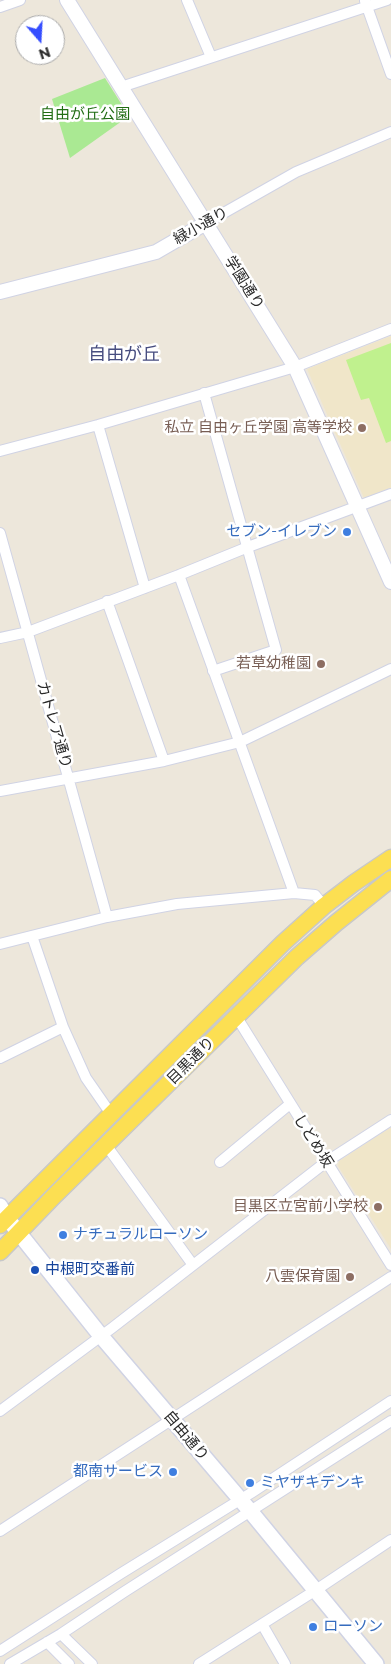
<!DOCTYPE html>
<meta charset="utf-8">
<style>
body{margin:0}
#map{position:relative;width:391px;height:1664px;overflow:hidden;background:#ede7db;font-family:Montserrat,sans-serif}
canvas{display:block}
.north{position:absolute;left:15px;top:15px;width:50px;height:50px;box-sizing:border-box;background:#fff;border:1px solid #aaa;border-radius:50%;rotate:161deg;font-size:14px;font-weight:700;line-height:20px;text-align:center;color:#2a2a2a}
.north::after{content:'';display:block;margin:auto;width:18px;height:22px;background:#364eff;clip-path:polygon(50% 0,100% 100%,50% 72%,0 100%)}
</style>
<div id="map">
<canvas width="391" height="1664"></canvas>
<div class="north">N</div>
</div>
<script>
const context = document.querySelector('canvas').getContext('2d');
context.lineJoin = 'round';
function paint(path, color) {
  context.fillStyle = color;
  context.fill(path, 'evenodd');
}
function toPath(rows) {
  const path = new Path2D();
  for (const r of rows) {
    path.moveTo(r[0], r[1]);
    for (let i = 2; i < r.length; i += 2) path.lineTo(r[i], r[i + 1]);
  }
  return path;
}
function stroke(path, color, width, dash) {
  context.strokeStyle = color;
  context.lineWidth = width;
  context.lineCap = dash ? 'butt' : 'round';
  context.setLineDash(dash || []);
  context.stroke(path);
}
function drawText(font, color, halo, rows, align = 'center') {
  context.font = font + ' Montserrat,"Noto Sans JP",sans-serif';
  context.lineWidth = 5;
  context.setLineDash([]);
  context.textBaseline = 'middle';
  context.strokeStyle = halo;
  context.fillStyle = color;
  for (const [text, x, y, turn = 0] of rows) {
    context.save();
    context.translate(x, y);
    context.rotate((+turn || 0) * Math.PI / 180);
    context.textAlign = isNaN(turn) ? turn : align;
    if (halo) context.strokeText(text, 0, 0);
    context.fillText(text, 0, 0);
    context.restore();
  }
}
paint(toPath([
 [391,336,391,488,364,498,307,369],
 [391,1127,391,1249,338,1166,339,1161]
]), '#f0e6c9');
paint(toPath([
 [105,78,129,116,70,158,52,99]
]), '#aae993');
paint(toPath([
 [391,343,391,441,386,443,369,398,361,400,346,360]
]), '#c0f18e');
const minor = toPath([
 [187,0,211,57],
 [365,1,391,74],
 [0,7,20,0],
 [121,87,387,0],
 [206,223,296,172,391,132],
 [204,393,276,650,213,671],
 [98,425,145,588],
 [0,451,98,425,295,367,391,329],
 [0,533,107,917],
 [179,575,294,893],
 [107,601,164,761],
 [0,638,28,632,179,575,248,547,391,494],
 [0,791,164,761,240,742,391,669],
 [32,936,63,1027,86,1078,111,1114],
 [0,944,107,917,177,904,294,893,315,895,324,906],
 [236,1016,391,1265],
 [0,1058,63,1027],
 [106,1145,193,1265],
 [220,1162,290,1104],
 [0,1411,112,1328,326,1162,391,1120],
 [0,1531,391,1277],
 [262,1624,285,1664],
 [61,1634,92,1664],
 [47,1642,69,1664],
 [0,1651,120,1574,251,1493,391,1401],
 [10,1664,61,1634,124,1592,391,1421],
 [199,1664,316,1590,391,1540]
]);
const tertiary = toPath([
 [67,0,295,367,391,582],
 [0,292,156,252,206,223]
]);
const secondary = toPath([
 [0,1206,7,1218,101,1336,251,1512,376,1664]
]);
const primary = toPath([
 [0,1225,283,943,324,906,354,883,391,858],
 [0,1252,55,1195,297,957,336,923,391,879]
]);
stroke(minor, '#d0d3e4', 12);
stroke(tertiary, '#d0d3e4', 16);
stroke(secondary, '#d0d3e4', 18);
stroke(primary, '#c8c8c8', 19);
stroke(minor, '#fff', 10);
stroke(tertiary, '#fff', 14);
stroke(secondary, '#fff', 15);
stroke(primary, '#fcdf52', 16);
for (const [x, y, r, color] of [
 [362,428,5,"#8d6e63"],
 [347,532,5,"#3f7fe0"],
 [321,664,5,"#8d6e63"],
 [378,1207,5,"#8d6e63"],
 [63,1235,5,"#3f7fe0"],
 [35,1270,5,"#1a4fb4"],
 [350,1277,5,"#8d6e63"],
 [173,1472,5,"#3f7fe0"],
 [250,1483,5,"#3f7fe0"],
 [313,1627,5,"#3f7fe0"]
]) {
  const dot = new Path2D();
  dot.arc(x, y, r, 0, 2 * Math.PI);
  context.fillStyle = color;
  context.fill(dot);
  stroke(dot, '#fff', 2);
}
drawText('15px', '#216d14', '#fff', [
 ["自由が丘公園",85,115]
]);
drawText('15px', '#2a2a2a', '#fff', [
 ["緑小通り",201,226,-29],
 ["学園通り",244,283,58],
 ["カトレア通り",54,725,74],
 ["目黒通り",191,1061,-45],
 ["しどめ坂",313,1141,58],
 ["自由通り",186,1436,50]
]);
drawText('15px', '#785e54', '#fff', [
 ["私立 自由ヶ丘学園 高等学校",352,428],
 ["若草幼稚園",311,664],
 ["目黒区立宮前小学校",368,1207],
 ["八雲保育園",340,1277]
], 'right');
drawText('15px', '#366cbe', '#fff', [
 ["セブン-イレブン",337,532,"right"],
 ["ナチュラルローソン",73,1235],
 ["都南サービス",163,1472,"right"],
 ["ミヤザキデンキ",260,1483],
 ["ローソン",323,1627]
], 'left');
drawText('15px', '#164399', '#fff', [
 ["中根町交番前",45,1270]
], 'left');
drawText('18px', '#474d7f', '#fff', [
 ["自由が丘",124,355]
]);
</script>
